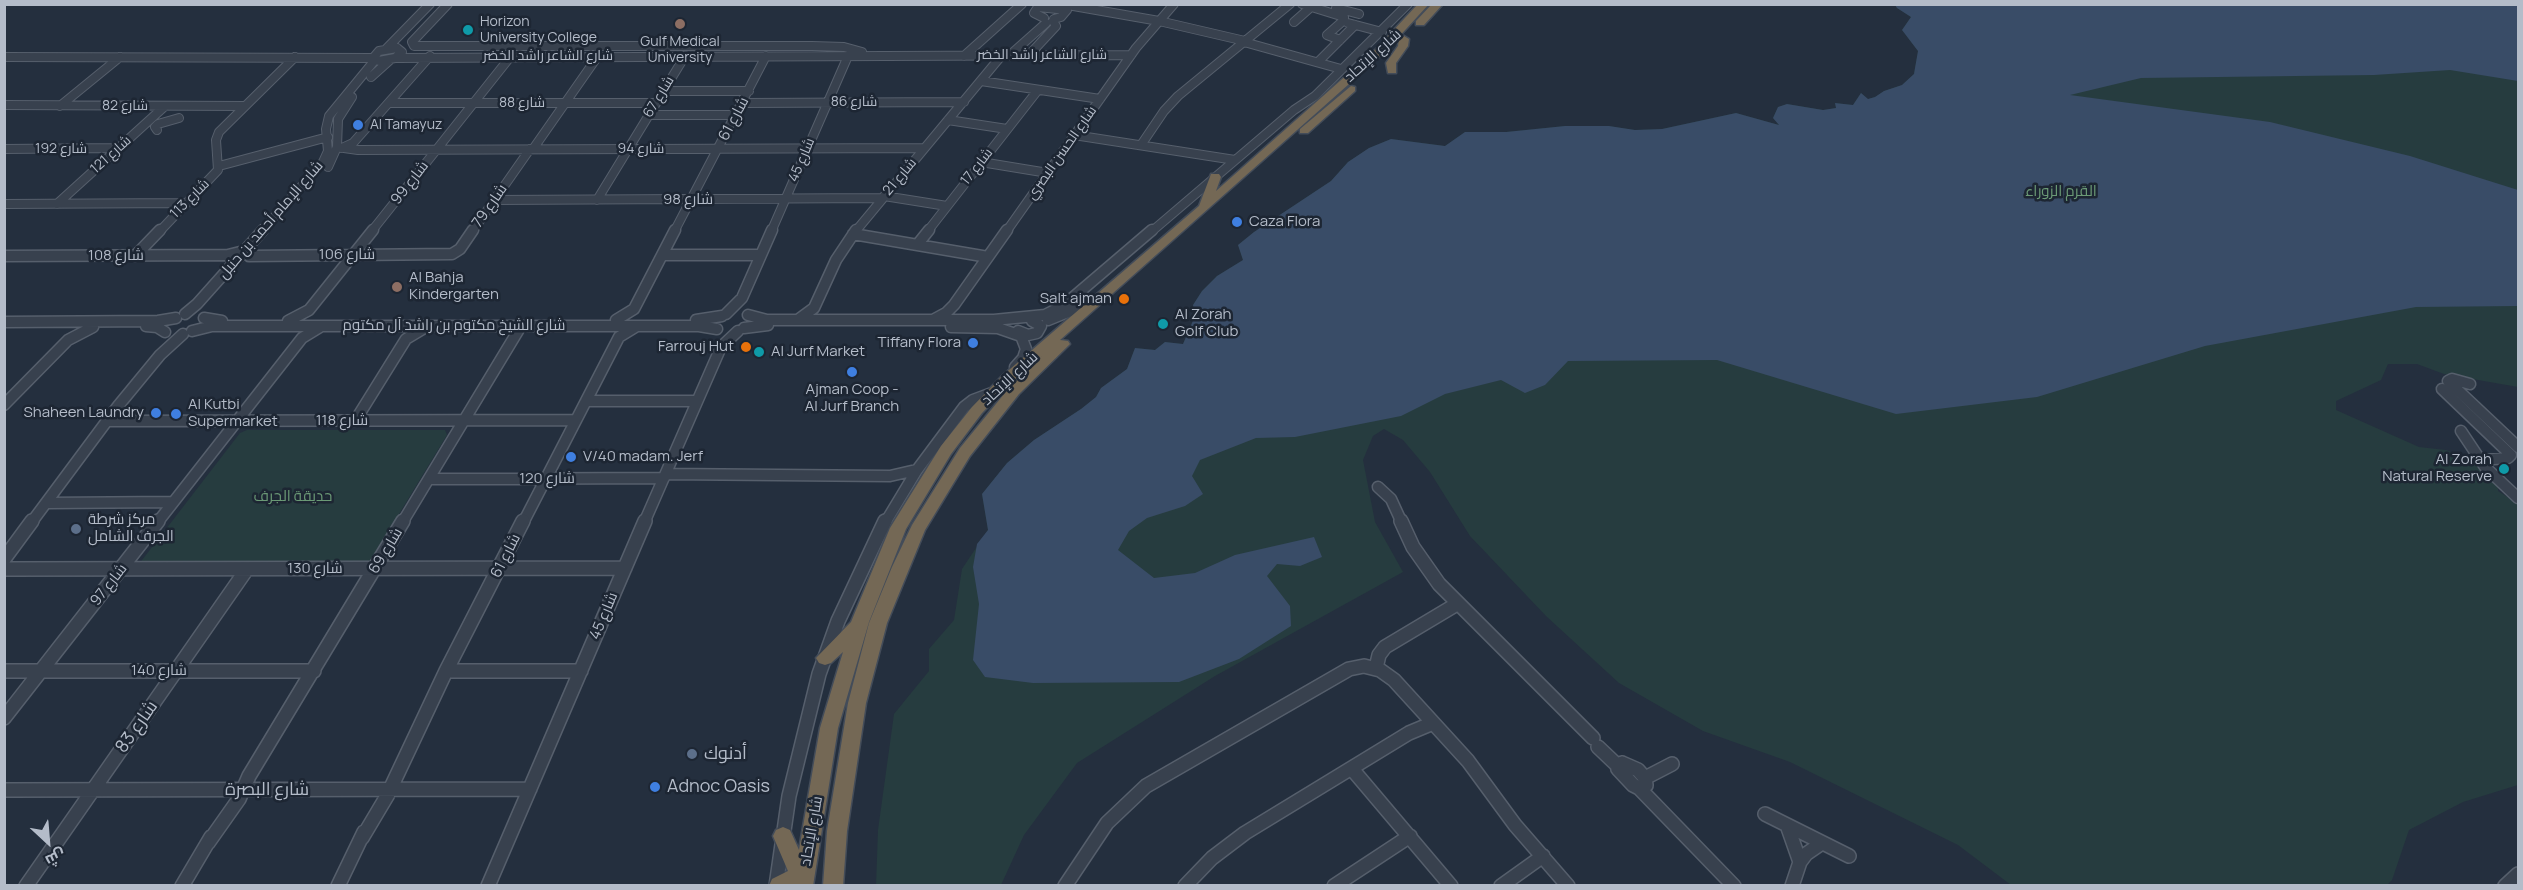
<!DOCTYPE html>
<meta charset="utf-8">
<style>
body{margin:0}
#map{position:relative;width:2523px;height:890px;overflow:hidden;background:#242f3e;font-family:Manrope,Cairo,sans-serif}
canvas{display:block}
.frame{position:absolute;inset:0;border:6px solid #b4bcc9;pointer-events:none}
.north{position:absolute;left:18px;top:812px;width:60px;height:60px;-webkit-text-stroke:4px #1d2633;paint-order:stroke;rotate:154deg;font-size:16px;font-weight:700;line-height:24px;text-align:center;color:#b4bcc9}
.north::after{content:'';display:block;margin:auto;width:21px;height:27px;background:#b4bcc9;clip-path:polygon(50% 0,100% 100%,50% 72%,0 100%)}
</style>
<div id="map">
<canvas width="2523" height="890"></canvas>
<div class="frame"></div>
<div class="north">ش</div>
</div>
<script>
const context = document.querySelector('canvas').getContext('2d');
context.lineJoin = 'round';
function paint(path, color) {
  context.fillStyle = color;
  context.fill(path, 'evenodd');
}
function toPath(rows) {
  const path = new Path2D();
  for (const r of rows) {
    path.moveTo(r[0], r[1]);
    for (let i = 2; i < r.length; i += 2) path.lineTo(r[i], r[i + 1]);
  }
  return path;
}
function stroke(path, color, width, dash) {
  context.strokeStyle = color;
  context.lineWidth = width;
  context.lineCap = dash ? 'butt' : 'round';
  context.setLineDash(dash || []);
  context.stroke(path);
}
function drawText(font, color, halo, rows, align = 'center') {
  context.font = font + ' Manrope,Cairo,sans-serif';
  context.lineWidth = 5;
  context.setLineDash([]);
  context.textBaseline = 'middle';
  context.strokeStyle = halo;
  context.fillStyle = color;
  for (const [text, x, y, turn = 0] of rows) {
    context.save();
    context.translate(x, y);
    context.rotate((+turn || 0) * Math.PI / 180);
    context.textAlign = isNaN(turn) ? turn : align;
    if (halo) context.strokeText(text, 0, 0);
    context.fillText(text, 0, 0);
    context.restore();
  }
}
paint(toPath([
 [1895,5,2518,5,2518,387,2444,374,2417,364,2388,364,2381,380,2336,401,2336,410,2419,447,2446,450,2473,461,2498,476,2498,491,2518,504,2518,785,2463,802,2409,830,2392,880,2387,885,2011,885,1958,845,1790,762,1703,731,1619,683,1546,616,1470,536,1430,472,1403,440,1384,429,1373,436,1363,460,1375,522,1403,572,1215,676,1077,763,1024,835,1001,885,876,886,878,830,894,714,929,671,929,649,954,620,962,569,988,530,982,494,1007,463,1034,440,1081,409,1096,397,1101,388,1127,369,1135,348,1155,350,1165,342,1183,344,1195,316,1193,305,1202,291,1217,276,1243,260,1238,245,1254,232,1331,181,1348,162,1369,148,1391,139,1445,146,1465,132,1506,132,1565,126,1609,126,1635,130,1662,129,1736,113,1779,125,1773,118,1778,107,1787,104,1823,110,1836,108,1835,103,1853,105,1861,93,1868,99,1875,97,1884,91,1902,85,1914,74,1915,68,1918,51,1902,30,1911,17,1897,8],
 [247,430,445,430,447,435,371,560,363,563,139,564,240,433]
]), '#263c3f');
paint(toPath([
 [1895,5,2518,5,2518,81,2450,70,2374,75,2141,78,2070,95,2270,122,2410,156,2518,190,2518,306,2416,307,2205,346,2037,397,1896,414,1717,360,1568,361,1545,385,1525,393,1501,380,1445,394,1401,416,1295,437,1256,438,1200,460,1192,476,1203,494,1185,506,1147,518,1129,531,1118,550,1154,578,1195,573,1235,555,1314,537,1322,557,1300,566,1277,564,1267,576,1290,606,1291,626,1239,659,1179,682,1033,683,985,677,973,660,979,604,973,567,977,544,988,530,982,494,1007,463,1034,440,1081,409,1096,397,1101,388,1127,369,1135,348,1155,350,1165,342,1183,344,1195,316,1193,305,1202,291,1217,276,1243,260,1238,245,1254,232,1331,181,1348,162,1369,148,1391,139,1445,146,1465,132,1506,132,1565,126,1609,126,1635,130,1662,129,1736,113,1779,125,1773,118,1778,107,1787,104,1823,110,1836,108,1835,103,1853,105,1861,93,1868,99,1875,97,1884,91,1902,85,1914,74,1915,68,1918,51,1902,30,1911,17,1897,8]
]), '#394c67');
const minorFar2 = toPath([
 [448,4,412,42,414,46,812,46,844,47,862,52],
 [1062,4,1159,21,1245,41],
 [1302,4,1344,17,1344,20,1327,35,1340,40],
 [1336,8,1359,14],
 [1044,18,1034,13,1038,7,1067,10,1061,17,1054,19],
 [1294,22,1311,7],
 [1348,23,1382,32],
 [1244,42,1341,69],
 [397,48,402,52,395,58,379,61,373,58,379,51,397,48],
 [386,49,430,4],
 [1010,55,1046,23],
 [1029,55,1056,26,1053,21],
 [964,56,1022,4],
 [4,57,373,58],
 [395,58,1131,55],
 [1318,62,1355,25],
 [371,77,390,60],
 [981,81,1100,99],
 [663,91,749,91],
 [389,103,656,103],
 [743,103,964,102],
 [4,105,245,106],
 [60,106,120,57],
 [649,115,736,115],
 [948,120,1007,129],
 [157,130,155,127,158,124,179,118],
 [1074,135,1235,160],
 [1141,145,1164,111,1178,96,1290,4],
 [337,147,358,150,924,148],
 [342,148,353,143,430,56],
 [4,149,118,148],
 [533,149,598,56],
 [981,162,1048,173],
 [219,166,328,137],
 [328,167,337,147,338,119,352,97],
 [884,196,947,206],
 [494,200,882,198],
 [597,200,685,56],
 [4,204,186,203],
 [57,204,165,106],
 [159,232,218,170,216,140,219,132,295,57],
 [261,232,323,162,328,151,326,129,329,116,375,60],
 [371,232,511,56],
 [472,232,530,149],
 [674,232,766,56],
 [771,232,848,56],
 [855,232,1002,55],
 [927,232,1038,90],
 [1006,232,1136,48,1174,4],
 [1151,232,1294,110,1315,96,1408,4]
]);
const minorFar1 = toPath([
 [853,234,988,257],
 [917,245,929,230],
 [663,255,761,255],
 [4,256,228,255,244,251],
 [135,256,160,230],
 [249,256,452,254,460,249,473,230],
 [185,314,197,304,263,230],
 [726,314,742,298,772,230],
 [748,315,767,320,1000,320],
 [204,318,222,321],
 [799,319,814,308,836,260,856,230],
 [616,320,634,309,675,230],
 [696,320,722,316],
 [933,320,946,313,954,305,1007,230],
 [994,320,1045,315,1063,306,1152,230],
 [1048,320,1092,302],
 [288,321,309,310,373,230],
 [4,322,158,321,176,318],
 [146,326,157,327,165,332],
 [951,327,998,328,1021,336,1026,349,1023,358,1015,367],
 [744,328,768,325],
 [192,331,212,326,699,326,717,329],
 [1018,331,1028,335,1037,333,1041,326,1032,321],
 [2470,384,2452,379,2448,381,2518,447],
 [2442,389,2511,455,2508,458,2480,460],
 [586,401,697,401],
 [4,405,68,340,93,327],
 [108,421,576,420],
 [355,421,406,339,426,327],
 [2461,431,2485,467,2518,498],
 [666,474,890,476,916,470],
 [429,479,664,478],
 [1378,487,1391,499,1402,523],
 [48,503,173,502],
 [31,523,118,406,160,355,183,334],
 [157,523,302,338,320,327],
 [402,523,521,326],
 [523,523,619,337,637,326],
 [644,523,721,347,738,331],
 [885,523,917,470,964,407,973,400,997,391]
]);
const minor = toPath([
 [1401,521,1413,547,1439,584,1593,738],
 [4,559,32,521],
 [4,569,625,568],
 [1376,668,1379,655,1385,647,1457,604],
 [4,671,314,671],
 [446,671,581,671],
 [4,718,158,521],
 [1598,747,1618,766],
 [1622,763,1638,770,1645,778,1646,785,1639,788,1633,785,1618,769,1622,763],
 [1352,769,1451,886],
 [1645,778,1672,764],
 [1639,788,1734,886],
 [4,790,530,789],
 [1765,814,1849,856],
 [1787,825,1800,862],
 [362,838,387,796,446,671,523,521],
 [208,843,239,799,249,776,403,521],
 [26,886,247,569],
 [182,886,211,837],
 [338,886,364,832],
 [488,886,645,521],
 [776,886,789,796,819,674,838,621,885,521],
 [1065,886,1107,823,1146,786,1349,669,1364,666,1380,670,1394,680,1468,761,1515,825,1568,886],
 [1185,886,1212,858,1245,833,1409,733,1433,723],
 [1334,886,1410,836],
 [1501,886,1543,856],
 [1792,886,1800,862,1806,854,1822,843],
 [2505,886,2518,874]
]);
const highway = toPath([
 [1418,4,1429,4,1384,53,1060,340,1068,341,1070,344,1019,394,970,456,925,530,887,623,866,703,847,831,843,886,823,886,827,831,848,703,869,623,892,567,912,525,960,448,1009,388,1042,356,1012,382,982,413,951,454,906,529,869,622,838,728,813,886,769,886,772,879,788,871,773,836,776,830,783,827,790,830,799,850,820,728,843,652,831,663,825,665,819,663,816,658,851,622,890,528,941,446,972,407,1002,376,1199,206,1211,174,1219,174,1221,177,1216,191,1376,49,1418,4],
 [1432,4,1443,4,1424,25,1416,25,1416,21,1432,4],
 [1404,36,1409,39,1408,46,1396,63,1396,73,1388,73,1386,63,1398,46,1399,39,1404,36],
 [1351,86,1355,87,1355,91,1308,133,1300,133,1300,129,1351,86]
]);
stroke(minorFar2, '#565f6c', 10);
stroke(minorFar1, '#565f6c', 13);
stroke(minor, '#565f6c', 16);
stroke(highway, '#434c59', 3);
stroke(minorFar2, '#38414e', 8);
stroke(minorFar1, '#38414e', 10);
stroke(minor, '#38414e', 13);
paint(highway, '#746855');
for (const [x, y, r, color] of [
 [680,24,6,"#8d6e63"],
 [468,30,6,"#0f9aa8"],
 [358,125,6,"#3f7fe0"],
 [1237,222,6,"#3f7fe0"],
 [397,287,6,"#8d6e63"],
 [1124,299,6,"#e8710a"],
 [1163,324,6,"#0f9aa8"],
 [973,343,6,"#3f7fe0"],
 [746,347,6,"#e8710a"],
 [759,352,6,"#0f9aa8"],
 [852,372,6,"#3f7fe0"],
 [156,413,6,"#3f7fe0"],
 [176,414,6,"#3f7fe0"],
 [571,457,6,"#3f7fe0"],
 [2504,469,6,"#0f9aa8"],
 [76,529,6,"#5c6f8a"],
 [692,754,6,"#5c6f8a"],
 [655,787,6,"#3f7fe0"]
]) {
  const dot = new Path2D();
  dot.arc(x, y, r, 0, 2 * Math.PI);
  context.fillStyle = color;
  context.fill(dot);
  stroke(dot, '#1d2633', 2);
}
drawText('14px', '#b4bcc9', '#1d2633', [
 ["Horizon",480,22],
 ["University College",480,38],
 ["Gulf Medical",680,42,"center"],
 ["University",680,58,"center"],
 ["Al Tamayuz",370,125]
], 'left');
drawText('14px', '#b4bcc9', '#1d2633', [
 ["شارع الشاعر راشد الخضر",1042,55],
 ["شارع الشاعر راشد الخضر",548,56],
 ["شارع 67",659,97,-59],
 ["شارع 86",854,102],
 ["شارع 88",522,103],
 ["شارع 82",125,106],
 ["شارع 192",61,149],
 ["شارع 94",641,149],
 ["شارع الحسن البصري",1062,153,-55],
 ["شارع 121",111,155,-42],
 ["شارع 45",802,160,-67],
 ["شارع 17",977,167,-52],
 ["شارع 21",900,177,-50],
 ["شارع 113",190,199,-45]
]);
drawText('15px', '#b4bcc9', '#1d2633', [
 ["شارع الإتحاد",1373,56,-42],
 ["شارع 61",734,119,-62],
 ["شارع 99",410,183,-52],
 ["شارع 98",688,200],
 ["شارع 79",490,206,-55],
 ["شارع الإمام أحمد بن حنبل",271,220,-49],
 ["شارع 106",347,255],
 ["شارع 108",116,256],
 ["شارع الشيخ مكتوم بن راشد آل مكتوم",454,326],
 ["شارع الإتحاد",1010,379,-43],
 ["شارع 118",342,421],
 ["شارع 120",547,479],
 ["شارع 69",386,551,-59],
 ["شارع 61",506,556,-63],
 ["شارع 130",315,569],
 ["شارع 97",109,585,-52],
 ["شارع 45",604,616,-67],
 ["شارع 140",159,671],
 ["شارع الإتحاد",812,831,-80]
]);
drawText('15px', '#6b9a76', '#1d2633', [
 ["القرم الزوراء",2061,192],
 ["حديقة الجرف",293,497]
]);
drawText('15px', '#b4bcc9', '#1d2633', [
 ["Caza Flora",1249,222],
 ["Al Bahja",409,278],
 ["Kindergarten",409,295],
 ["Salt ajman",1112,299,"right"],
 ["Al Zorah",1175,315],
 ["Golf Club",1175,332],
 ["Tiffany Flora",961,343,"right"],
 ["Farrouj Hut",734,347,"right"],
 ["Al Jurf Market",771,352],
 ["Ajman Coop -",852,390,"center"],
 ["Al Jurf Branch",852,407,"center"],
 ["Al Kutbi",188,405],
 ["Supermarket",188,422],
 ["Shaheen Laundry",144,413,"right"],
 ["V/40 madam. Jerf",583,457],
 ["Al Zorah",2492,460,"right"],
 ["Natural Reserve",2492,477,"right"],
 ["مركز شرطة",88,520],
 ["الجرف الشامل",88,537]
], 'left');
drawText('18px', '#b4bcc9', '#1d2633', [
 ["شارع 83",137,727,-55],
 ["شارع البصرة",267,790]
]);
drawText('18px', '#b4bcc9', '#1d2633', [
 ["أدنوك",704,754],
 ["Adnoc Oasis",667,787]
], 'left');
</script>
